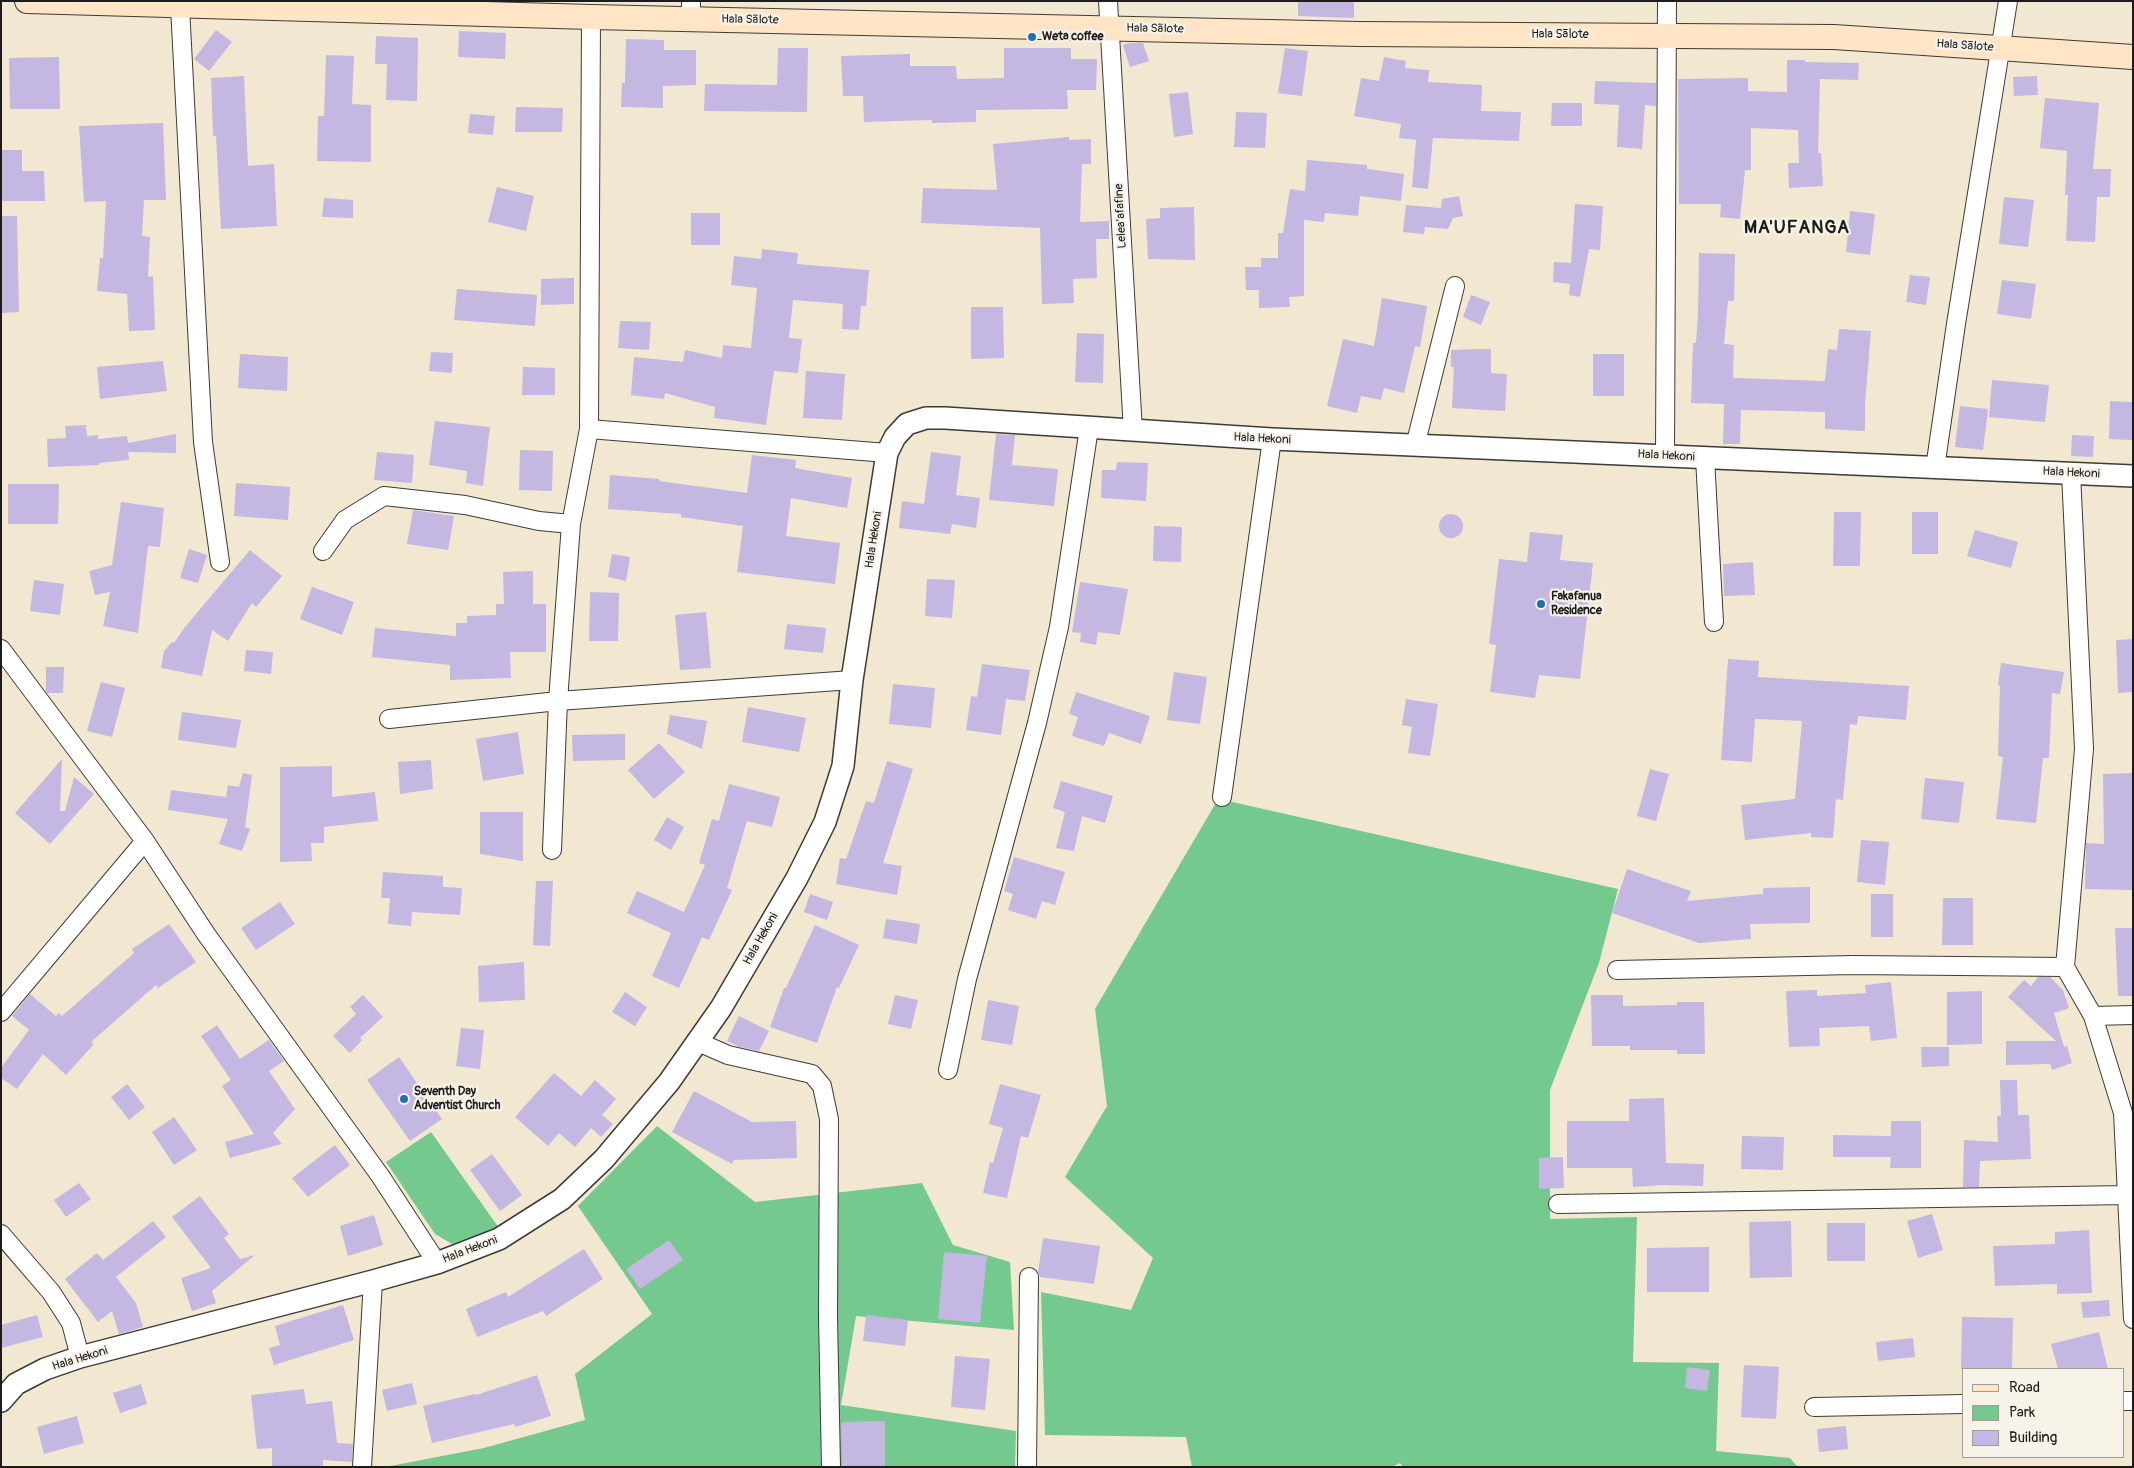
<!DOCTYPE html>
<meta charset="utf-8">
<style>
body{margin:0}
#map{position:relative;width:2134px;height:1468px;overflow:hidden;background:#f2e8d1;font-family:Pangolin,sans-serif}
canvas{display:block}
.frame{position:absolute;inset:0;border:2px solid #1c1c1c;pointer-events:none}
.legend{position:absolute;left:1962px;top:1368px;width:162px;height:90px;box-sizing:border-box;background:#f7f3e8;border:1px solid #9f9d96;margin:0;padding:6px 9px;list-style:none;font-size:15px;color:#1c1c1c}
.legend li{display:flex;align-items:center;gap:10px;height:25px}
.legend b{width:25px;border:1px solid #9f9d96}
</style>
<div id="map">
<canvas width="2134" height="1468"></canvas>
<div class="frame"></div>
<ul class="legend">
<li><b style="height:6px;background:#ffe4c6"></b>Road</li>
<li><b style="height:14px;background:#74c98e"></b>Park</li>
<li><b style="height:14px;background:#c4b7e1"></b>Building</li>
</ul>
</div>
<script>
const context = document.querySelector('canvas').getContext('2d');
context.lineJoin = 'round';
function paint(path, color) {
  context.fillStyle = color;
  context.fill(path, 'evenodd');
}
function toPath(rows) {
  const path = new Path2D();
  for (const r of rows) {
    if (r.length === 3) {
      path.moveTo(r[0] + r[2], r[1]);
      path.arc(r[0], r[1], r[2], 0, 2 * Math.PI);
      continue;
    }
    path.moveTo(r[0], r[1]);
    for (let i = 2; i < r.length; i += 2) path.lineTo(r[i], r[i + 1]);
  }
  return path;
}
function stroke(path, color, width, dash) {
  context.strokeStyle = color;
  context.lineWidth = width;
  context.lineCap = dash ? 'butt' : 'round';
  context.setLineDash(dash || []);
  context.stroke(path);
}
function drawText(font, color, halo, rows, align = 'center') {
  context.font = font + ' Pangolin,sans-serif';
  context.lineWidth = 4.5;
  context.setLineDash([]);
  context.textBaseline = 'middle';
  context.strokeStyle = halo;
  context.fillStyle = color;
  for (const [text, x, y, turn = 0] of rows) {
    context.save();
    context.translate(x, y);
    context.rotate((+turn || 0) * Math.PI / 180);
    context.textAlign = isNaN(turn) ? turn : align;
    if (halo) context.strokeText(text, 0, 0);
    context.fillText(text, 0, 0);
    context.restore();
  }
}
paint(toPath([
 [1217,801,1228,801,1618,889,1599,963,1550,1090,1550,1219,1637,1217,1633,1362,1719,1363,1716,1451,1790,1458,1798,1467,1403,1467,1400,1463,1392,1467,1192,1467,1186,1437,1045,1435,1041,1292,1131,1310,1153,1258,1065,1177,1107,1106,1095,1009],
 [657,1126,755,1202,922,1183,953,1245,1010,1262,1014,1330,856,1316,841,1405,1016,1431,1015,1467,385,1467,484,1448,585,1420,575,1374,652,1314,578,1206],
 [431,1132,499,1228,452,1244,435,1234,386,1162]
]), '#74c98e');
paint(toPath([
 [1298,1,1354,1,1354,18,1298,16],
 [216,30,232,42,209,71,194,59],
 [459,31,506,33,505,59,458,57],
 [376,36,418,38,417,101,386,100,387,64,375,64],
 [626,39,664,40,664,50,696,50,696,85,663,86,663,108,621,107,622,83,625,83],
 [1129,43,1143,43,1149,61,1130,67,1123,45],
 [778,48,808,48,807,112,704,111,705,84,777,85],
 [1004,48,1071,48,1071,59,1097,59,1096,90,1067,90,1068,109,976,110,976,122,932,123,932,120,864,122,863,96,843,96,841,56,910,54,910,66,956,66,957,79,1004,78],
 [1285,48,1308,51,1302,96,1278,93],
 [326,55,354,56,352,104,371,105,371,162,317,161,318,116,324,116],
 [59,57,60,109,10,109,9,58],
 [1384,57,1406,61,1405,68,1429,70,1428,82,1482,85,1481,111,1521,112,1519,141,1433,138,1428,189,1412,187,1416,140,1399,138,1401,124,1354,116,1361,78,1379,81],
 [1787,60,1805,60,1805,62,1859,63,1858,80,1820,79,1818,153,1821,153,1823,186,1789,188,1788,163,1799,163,1798,130,1751,128,1751,170,1745,170,1740,219,1720,217,1721,204,1679,204,1678,79,1748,78,1748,91,1787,92],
 [244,76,248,166,274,164,277,226,221,229,216,136,213,136,211,78],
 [2037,76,2038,95,2014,96,2013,77],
 [1595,81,1656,83,1656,106,1645,105,1642,149,1617,147,1619,105,1594,104],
 [1188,92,1193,134,1174,137,1169,94],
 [2045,98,2099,103,2093,169,2111,169,2110,197,2097,197,2095,242,2066,241,2068,195,2065,195,2067,151,2040,148],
 [1552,103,1582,103,1582,126,1551,126],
 [516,107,563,108,562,132,515,132],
 [1236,112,1267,113,1265,148,1234,147],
 [470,114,495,116,493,135,468,133],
 [163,123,166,200,144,200,142,236,150,237,148,277,153,276,155,330,129,331,127,294,97,291,100,258,103,258,106,201,84,202,79,126],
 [1069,137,1069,140,1091,139,1091,164,1082,164,1080,222,1109,221,1109,239,1096,239,1097,278,1073,279,1074,303,1042,304,1040,228,921,223,923,188,997,190,993,144],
 [1,150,22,150,22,171,44,171,45,201,1,201],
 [1307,160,1367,165,1367,169,1404,174,1401,201,1360,196,1358,216,1325,213,1324,222,1304,220,1304,296,1289,297,1290,307,1259,308,1259,290,1246,290,1245,267,1261,267,1261,258,1278,258,1278,233,1283,233,1290,189,1305,191],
 [497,187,534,196,526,231,488,222],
 [1459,196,1463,216,1453,218,1448,229,1425,227,1424,234,1403,232,1406,205,1441,208,1442,199],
 [2004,197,2034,200,2028,247,1999,244],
 [324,198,353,200,353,218,322,217],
 [1575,204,1603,206,1600,250,1589,249,1580,297,1569,295,1570,284,1553,282,1554,262,1571,263],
 [1194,207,1195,260,1148,259,1146,219,1160,218,1160,208],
 [1850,211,1875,214,1870,255,1846,252],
 [691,213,720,213,720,245,691,245],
 [1,216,17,216,19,312,1,313],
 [762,249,798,253,797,264,869,270,866,306,861,306,859,330,842,329,843,304,793,300,789,338,802,339,798,373,774,371,766,425,714,418,715,407,665,393,664,399,631,395,634,357,683,362,685,350,722,358,723,345,751,348,757,288,731,285,734,256,761,259],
 [1699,253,1735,254,1734,301,1728,301,1724,344,1734,345,1733,378,1825,381,1828,349,1837,350,1839,329,1871,331,1865,404,1865,431,1825,429,1825,412,1741,410,1740,444,1723,444,1724,404,1691,403,1693,343,1696,343,1698,315],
 [1910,275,1930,277,1926,305,1906,302],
 [574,278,574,304,541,305,541,279],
 [2002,280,2036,284,2031,319,1997,314],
 [457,289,537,295,535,326,454,320],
 [1471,295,1490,302,1481,325,1463,317],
 [1382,298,1427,306,1420,347,1415,346,1404,393,1384,388,1381,400,1361,396,1357,413,1327,406,1343,339,1374,346],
 [971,307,1003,307,1004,358,971,359],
 [620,321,651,322,649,350,618,348],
 [1077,333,1104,334,1103,383,1075,382],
 [1474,349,1491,349,1491,373,1507,374,1505,411,1452,408,1454,367,1451,367,1451,350],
 [431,352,453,353,452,373,429,371],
 [240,354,288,357,287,391,238,388],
 [1593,354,1624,354,1624,396,1593,396],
 [163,361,167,391,100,399,97,367],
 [523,367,555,368,555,395,522,395],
 [806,371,845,374,842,420,803,418],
 [1992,380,2049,385,2045,422,1989,417],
 [2110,401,2133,402,2133,440,2109,439],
 [1960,406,1988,409,1983,450,1955,447],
 [435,421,490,427,483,486,466,483,467,471,429,465],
 [86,425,87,436,98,435,98,439,127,436,128,443,176,434,176,453,128,452,129,460,99,463,99,465,48,467,47,439,66,438,65,426],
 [996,434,1015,435,1012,465,1058,469,1054,506,989,500],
 [2072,435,2094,436,2093,457,2071,456],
 [520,450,553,451,552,491,519,490],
 [377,452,414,455,412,483,374,480],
 [931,452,961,456,956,495,980,498,976,528,952,524,950,534,899,528,902,501,924,504],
 [752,455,796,460,795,468,852,478,847,508,791,498,786,536,840,543,835,584,737,572,743,526,681,517,681,514,608,509,610,475,659,479,659,481,747,493],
 [1117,462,1148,463,1146,501,1101,498,1102,470,1116,470],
 [236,483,290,487,288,520,234,516],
 [8,484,59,484,58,524,8,524],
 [121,502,164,508,160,547,148,546,138,633,103,626,110,592,95,595,89,571,112,565],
 [413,510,454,516,448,550,407,544],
 [1834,512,1861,512,1860,566,1833,566],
 [1912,512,1938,512,1938,554,1912,554],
 [1451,526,12],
 [1154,526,1182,527,1181,562,1153,561],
 [1975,530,2018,542,2011,568,1967,556],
 [1530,532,1563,535,1560,560,1593,563,1580,679,1539,675,1535,698,1490,692,1496,645,1489,644,1499,559,1527,562],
 [189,549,207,555,198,583,180,578],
 [250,550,282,576,256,607,252,603,228,641,212,630,202,676,161,668,164,651,172,642,174,643,185,627],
 [612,554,630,557,626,581,608,577],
 [1753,562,1755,595,1724,596,1723,564],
 [533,571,533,604,546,604,546,652,510,652,511,678,450,680,450,665,372,657,375,628,456,636,456,623,467,623,467,616,496,615,496,604,504,604,503,572],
 [927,579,955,580,952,618,925,616],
 [34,580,64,584,60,615,30,611],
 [1080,582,1128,589,1120,635,1098,632,1096,645,1080,642,1081,633,1072,632],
 [312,587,354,602,342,635,300,619],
 [590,592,619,593,618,641,589,641],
 [706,612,711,668,680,670,675,615],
 [787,624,826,628,823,653,784,649],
 [2133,639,2133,692,2118,693,2116,640],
 [246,650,273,652,271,674,244,671],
 [1728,659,1759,661,1758,677,1909,686,1906,720,1858,716,1857,725,1850,724,1843,800,1836,799,1833,838,1811,837,1811,833,1745,840,1741,805,1795,799,1802,721,1755,719,1752,762,1721,760],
 [2001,663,2064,672,2060,694,2052,693,2049,758,2043,758,2036,823,1996,819,2003,757,1998,756,2000,686,1998,685],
 [982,664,1030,670,1025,701,1006,699,1001,735,966,730,971,696,977,697],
 [46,667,64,667,63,693,47,693,46,691],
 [1174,672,1207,677,1200,724,1167,720],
 [101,682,125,688,112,737,87,731],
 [893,684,935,688,931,728,889,724],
 [1076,692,1150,716,1141,744,1109,733,1104,746,1072,736,1078,717,1069,714],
 [1406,699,1438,704,1430,756,1408,753,1412,727,1402,725],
 [748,707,806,718,799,752,742,742],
 [182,712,241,720,236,748,178,740],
 [670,715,707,721,702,749,667,734],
 [518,732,524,774,483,781,476,739],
 [625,734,625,760,573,761,572,735],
 [659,743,685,772,654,799,628,770],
 [62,759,60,811,65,811,74,777,94,794,50,844,15,813],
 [431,760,433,789,400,794,398,762],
 [887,761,913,769,883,863,902,866,897,895,836,884,840,858,846,859,866,801,874,803],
 [332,766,332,797,375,792,378,821,324,827,324,843,311,843,312,861,280,862,280,767],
 [1650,769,1669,774,1656,821,1637,816],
 [243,773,252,775,245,827,250,829,242,851,219,844,228,819,168,810,171,790,226,797,228,785,239,787],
 [2133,773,2133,890,2085,889,2086,843,2104,844,2103,774],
 [1925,778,1964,782,1959,823,1921,819],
 [1061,781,1113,796,1105,823,1082,816,1074,851,1056,848,1065,812,1053,808],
 [729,784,780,797,772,827,747,821,727,888,732,890,709,940,702,937,679,988,652,976,671,933,627,913,637,891,684,912,705,865,699,863,712,819,719,821],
 [480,812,523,812,523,861,480,854],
 [667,817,684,827,671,850,654,840],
 [1861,840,1889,842,1885,885,1857,882],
 [1014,857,1065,872,1055,905,1042,901,1036,919,1008,910,1013,894,1004,891],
 [1627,869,1691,891,1687,901,1763,894,1763,888,1810,887,1810,923,1750,924,1751,939,1699,943,1612,913],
 [383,872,443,876,443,887,462,888,460,915,412,912,411,926,388,924,390,898,381,898],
 [536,881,553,881,550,946,533,945],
 [810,894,833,902,827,920,804,912],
 [1871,894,1893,894,1893,937,1871,937],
 [1943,898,1973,898,1973,945,1942,945],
 [280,902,295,924,256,950,241,928],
 [886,919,920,924,917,944,883,938],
 [169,924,196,962,158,988,156,985,91,1042,94,1044,66,1075,43,1054,17,1089,1,1078,1,1068,29,1030,12,1016,30,994,56,1016,59,1013,62,1016,134,953,132,949],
 [815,925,859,945,839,988,837,987,817,1043,770,1027,784,988,786,988],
 [2115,928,2133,928,2133,996,2118,996],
 [524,962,525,1000,479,1002,478,966],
 [2038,977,2050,977,2063,990,2069,1008,2054,1013,2064,1047,2067,1046,2072,1063,2052,1070,2050,1064,2006,1065,2006,1041,2056,1041,2008,997,2024,980,2031,986],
 [1891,982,1897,1038,1871,1041,1869,1026,1819,1028,1820,1046,1789,1047,1786,991,1817,990,1817,996,1866,993,1865,985],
 [1982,991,1982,1044,1947,1045,1947,992],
 [625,992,647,1007,635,1026,612,1012],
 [363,995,383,1017,360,1038,362,1040,350,1053,333,1036,356,1014,350,1007],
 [895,995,918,1000,911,1029,888,1024],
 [1591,995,1623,995,1623,1006,1677,1005,1677,1002,1704,1002,1705,1054,1677,1054,1677,1050,1630,1050,1630,1046,1592,1046],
 [988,1000,1019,1006,1012,1045,981,1040],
 [739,1016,769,1031,759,1051,740,1047,727,1041],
 [217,1025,240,1059,269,1040,284,1061,269,1071,295,1109,273,1133,282,1144,230,1158,225,1142,254,1134,222,1086,231,1080,201,1036],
 [461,1028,484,1030,480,1069,456,1066],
 [1921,1047,1949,1047,1949,1066,1922,1067],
 [399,1057,442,1119,410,1141,367,1080],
 [554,1073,581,1096,595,1080,616,1099,602,1115,613,1124,601,1137,591,1128,575,1147,559,1133,548,1146,515,1117],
 [2000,1080,2017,1080,2018,1115,2029,1115,2031,1159,1980,1161,1979,1187,1963,1187,1964,1140,1998,1142,1997,1116,2001,1116],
 [127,1084,145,1107,129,1120,111,1097],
 [1000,1084,1041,1095,1028,1138,1021,1136,1007,1198,983,1193,990,1162,993,1163,1003,1128,989,1124],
 [694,1091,752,1122,796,1121,797,1158,734,1160,732,1164,672,1132],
 [1664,1098,1666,1163,1704,1164,1703,1186,1663,1185,1633,1187,1632,1168,1567,1168,1567,1121,1629,1121,1629,1099],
 [174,1117,197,1150,174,1165,152,1132],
 [1891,1121,1921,1121,1921,1168,1890,1168,1891,1157,1833,1157,1833,1135,1891,1136],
 [1742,1136,1784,1137,1783,1170,1741,1169],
 [335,1145,350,1165,308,1197,292,1178],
 [492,1154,522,1195,500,1211,470,1170],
 [1563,1157,1564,1188,1539,1189,1539,1158],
 [79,1183,91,1199,66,1217,54,1200],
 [200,1196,229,1234,224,1238,240,1259,255,1255,212,1291,216,1303,192,1311,181,1278,211,1268,172,1217],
 [1932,1214,1943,1250,1918,1258,1907,1221],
 [374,1215,383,1245,348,1256,340,1226],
 [153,1221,166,1237,116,1277,136,1303,143,1327,119,1334,112,1311,98,1322,65,1279,97,1253,103,1260],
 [1791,1221,1792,1277,1750,1278,1749,1222],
 [1827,1223,1865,1223,1865,1261,1827,1261],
 [2089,1230,2092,1293,2057,1294,2057,1284,1995,1286,1993,1246,2055,1244,2055,1232],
 [1043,1238,1100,1246,1094,1284,1040,1277,1038,1272],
 [669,1240,683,1260,640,1289,626,1269],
 [1709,1247,1709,1292,1647,1292,1647,1248],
 [584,1249,603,1279,546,1316,543,1311,477,1337,466,1309,506,1292,508,1297],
 [944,1252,987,1256,980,1323,938,1319],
 [2109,1300,2110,1316,2083,1318,2081,1302],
 [343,1305,354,1340,274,1365,269,1348,280,1345,275,1326],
 [37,1315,43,1337,1,1348,1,1325],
 [866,1315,908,1320,905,1346,863,1341],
 [1962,1317,2013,1318,2012,1369,1961,1369],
 [2099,1332,2108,1369,2058,1369,2051,1344],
 [1913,1338,1915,1357,1878,1361,1876,1342],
 [955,1356,990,1359,985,1410,951,1407],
 [1744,1365,1779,1367,1776,1419,1741,1417],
 [1687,1367,1710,1370,1707,1391,1685,1388],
 [537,1375,551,1416,515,1427,514,1424,432,1443,423,1406,475,1394,476,1395],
 [412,1383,417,1404,387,1411,382,1390],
 [141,1384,147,1404,120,1413,113,1393],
 [304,1389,306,1404,332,1401,337,1443,353,1444,352,1462,323,1460,323,1467,272,1467,272,1448,257,1449,251,1395],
 [77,1416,84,1443,44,1454,37,1427],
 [885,1421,885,1467,842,1467,841,1422],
 [1846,1426,1848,1449,1819,1452,1817,1429]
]), '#c4b7e1');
const minor = toPath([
 [691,1,691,18],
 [1108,1,1133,431],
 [180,7,203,442,220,562],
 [589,429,887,453],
 [1415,446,1455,286],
 [1665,455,1667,1],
 [1705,458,1714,622],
 [1935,468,1956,324,2008,1],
 [2071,473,2084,749,2065,967,2093,1016,2123,1113,2133,1319],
 [323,551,345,520,384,496,465,505,539,521,571,524],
 [1,649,145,841,206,934,381,1177,437,1263],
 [389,719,558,701,852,680],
 [1222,797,1272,439],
 [552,850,558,701,571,524,589,429,591,17],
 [1617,970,1854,965,2065,967],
 [1,1012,145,841],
 [2093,1016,2133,1015],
 [698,1042,728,1055,812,1074,822,1086,829,1119,828,1317,831,1467],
 [948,1070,967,979,1037,723,1059,627,1089,428],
 [1558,1204,2128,1195],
 [1,1234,51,1292,71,1323,80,1357],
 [2123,1401,2133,1401],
 [1814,1407,1963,1404],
 [362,1467,373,1281],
 [1027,1467,1029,1277]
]);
const tertiary = toPath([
 [1,1401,16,1384,45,1369,80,1357,373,1281,437,1263,499,1239,562,1199,604,1159,669,1082,721,1008,797,878,825,822,843,766,852,680,887,453,895,437,907,424,926,418,945,418,1272,439,2133,476]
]);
const secondary = toPath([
 [27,1,591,17,1359,34,1834,37,2133,57]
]);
stroke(minor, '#3c3b37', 20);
stroke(tertiary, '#3c3b37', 24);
stroke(secondary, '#3c3b37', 26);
stroke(minor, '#fff', 18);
stroke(tertiary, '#fff', 21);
stroke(secondary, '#ffe4c6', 24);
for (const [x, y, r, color] of [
 [1032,37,5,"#1f6fb2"],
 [1541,604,5,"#1f6fb2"],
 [404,1099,5,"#1f6fb2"]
]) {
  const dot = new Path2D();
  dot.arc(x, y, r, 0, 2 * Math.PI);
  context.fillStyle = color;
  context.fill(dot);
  stroke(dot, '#f7f3e8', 2);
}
drawText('12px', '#1c1c1c', '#f7f3e8', [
 ["Hala Sālote",750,20,1],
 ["Hala Sālote",1155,29,1],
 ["Hala Sālote",1560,35],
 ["Hala Sālote",1965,46,4],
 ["Lelea’afafine",1121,216,-93],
 ["Hala Hekoni",1262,439,3],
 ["Hala Hekoni",1666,456,3],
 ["Hala Hekoni",2071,473,3],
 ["Hala Hekoni",874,540,-81],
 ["Hala Hekoni",761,939,-60],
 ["Hala Hekoni",470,1250,-21],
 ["Hala Hekoni",80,1359,-17]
]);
drawText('bold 12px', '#1c1c1c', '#f7f3e8', [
 ["Weta coffee",1042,37],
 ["Fakafanua",1551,597],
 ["Residence",1551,611],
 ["Seventh Day",414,1092],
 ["Adventist Church",414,1106]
], 'left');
context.letterSpacing = '1px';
drawText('bold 18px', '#1c1c1c', '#f7f3e8', [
 ["MA'UFANGA",1797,228]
]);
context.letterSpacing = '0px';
</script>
